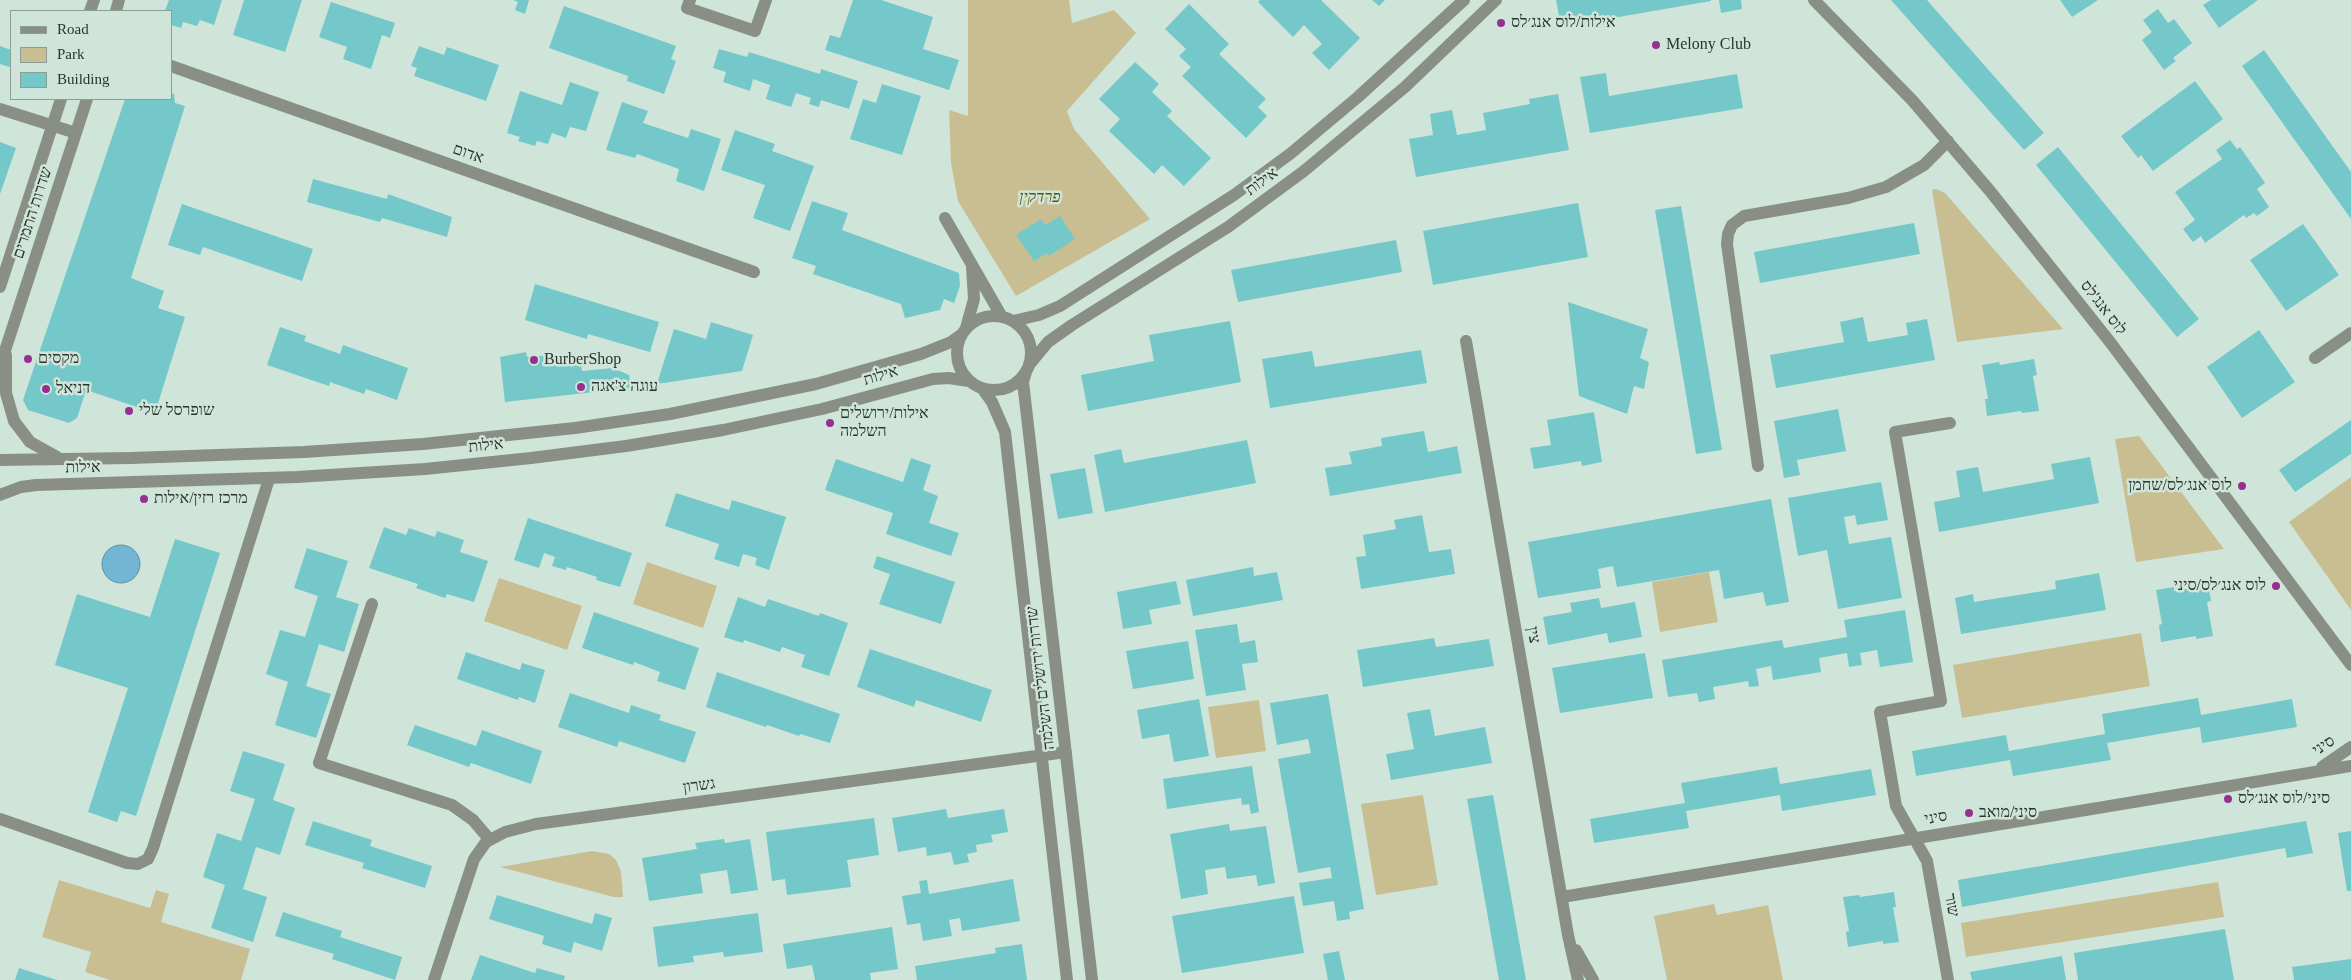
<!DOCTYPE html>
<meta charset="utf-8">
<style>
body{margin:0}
#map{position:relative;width:2351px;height:980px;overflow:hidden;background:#cfe5d9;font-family:"Times New Roman",serif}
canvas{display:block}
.legend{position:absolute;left:10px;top:10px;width:162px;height:90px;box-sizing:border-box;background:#cfe5d9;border:1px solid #8d9e95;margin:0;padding:6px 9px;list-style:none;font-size:15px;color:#2b342f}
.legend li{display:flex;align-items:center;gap:10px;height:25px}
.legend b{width:25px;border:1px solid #8d9e95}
</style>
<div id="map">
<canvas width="2351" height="980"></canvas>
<ul class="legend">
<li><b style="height:6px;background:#8a8f86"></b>Road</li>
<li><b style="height:14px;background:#c9be92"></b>Park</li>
<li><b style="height:14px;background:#75c8c9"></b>Building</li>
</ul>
</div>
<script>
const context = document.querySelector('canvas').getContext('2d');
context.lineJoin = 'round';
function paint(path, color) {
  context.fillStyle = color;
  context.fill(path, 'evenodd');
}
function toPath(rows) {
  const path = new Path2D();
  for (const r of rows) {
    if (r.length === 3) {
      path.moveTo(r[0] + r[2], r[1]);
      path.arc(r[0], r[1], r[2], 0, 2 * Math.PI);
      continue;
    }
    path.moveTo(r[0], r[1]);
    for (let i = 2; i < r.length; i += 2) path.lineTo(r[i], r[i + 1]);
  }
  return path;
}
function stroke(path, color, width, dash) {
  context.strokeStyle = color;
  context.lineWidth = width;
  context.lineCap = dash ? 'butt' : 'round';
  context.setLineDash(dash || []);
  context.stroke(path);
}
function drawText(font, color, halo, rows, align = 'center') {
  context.font = font + ' "Times New Roman","Noto Sans Hebrew",serif';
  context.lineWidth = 5;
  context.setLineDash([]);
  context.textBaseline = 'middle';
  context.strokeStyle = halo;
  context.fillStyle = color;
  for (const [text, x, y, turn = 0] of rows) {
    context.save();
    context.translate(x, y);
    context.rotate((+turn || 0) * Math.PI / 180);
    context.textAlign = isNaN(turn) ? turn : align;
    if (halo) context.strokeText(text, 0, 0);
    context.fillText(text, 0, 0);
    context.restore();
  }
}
paint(toPath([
 [968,0,1069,0,1072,23,1114,10,1136,33,1067,111,1074,129,1150,219,1016,296,958,201,951,163,949,110,968,116],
 [1936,189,1945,193,2063,329,1957,342,1932,190],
 [2139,436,2224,549,2136,562,2115,439],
 [2351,477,2351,610,2289,522],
 [647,562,717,586,703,628,633,604],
 [1709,572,1718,622,1660,632,1652,582],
 [499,578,582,606,567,650,484,621],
 [2141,633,2150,686,1962,718,1953,665],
 [1259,700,1266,751,1216,758,1208,707],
 [1423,795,1438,885,1376,895,1361,804],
 [592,851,609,854,616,860,621,872,623,897,614,897,500,867],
 [59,880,150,908,156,890,169,894,161,922,250,949,241,980,110,980,85,972,91,952,42,937],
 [2218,882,2224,917,1966,957,1961,923],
 [1714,904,1717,915,1768,905,1783,980,1667,980,1654,916]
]), '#c9be92');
const water = toPath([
 [121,564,19]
]);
paint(water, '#72b5d4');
stroke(water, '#5d8ea2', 1);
paint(toPath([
 [169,0,222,0,214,25,200,20,197,26,183,22,181,28,171,25,171,11,165,11],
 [244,0,302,0,285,52,233,35],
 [513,0,529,0,525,14,515,10,518,2],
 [853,0,881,0,933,17,923,49,959,60,949,90,825,50,830,35,840,38],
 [1260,0,1321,0,1360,38,1329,70,1312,53,1322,44,1304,25,1293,37,1258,2],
 [1372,0,1385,0,1379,6],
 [1556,0,1711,0,1711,1,1561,27],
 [1719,0,1741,0,1742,9,1721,13],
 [1891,0,1927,0,2044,133,2024,150],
 [2060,0,2098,0,2072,17],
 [2211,0,2258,0,2219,28,2203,5],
 [331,2,395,23,390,38,382,35,371,69,343,59,347,47,319,37],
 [1189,4,1229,44,1219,54,1266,99,1258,107,1267,116,1246,138,1182,76,1191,67,1179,56,1186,49,1165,29],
 [564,6,676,46,671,59,676,61,664,94,627,81,628,76,549,48],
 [2158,9,2168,23,2174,19,2192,43,2173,58,2176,61,2164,70,2142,40,2152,32,2143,20],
 [0,46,11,50,10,67,0,64],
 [419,46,444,55,447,47,499,65,486,101,414,76,417,68,411,66],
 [719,49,747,57,749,52,820,74,821,69,858,81,849,109,821,100,819,107,809,104,811,98,796,93,791,107,766,99,770,85,753,79,750,91,723,82,726,72,713,68],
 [2264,50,2351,172,2351,219,2242,66],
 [1135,62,1159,84,1152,92,1172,111,1167,116,1211,158,1184,186,1162,165,1154,174,1109,131,1120,119,1099,99],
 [1606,73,1609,96,1737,74,1743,108,1590,133,1580,77],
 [2195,81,2223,119,2153,171,2141,155,2138,158,2121,136],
 [570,82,599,92,586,131,570,127,566,138,552,133,548,144,537,141,535,146,518,141,520,137,507,133,520,91,562,105],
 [882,84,921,96,902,155,850,139,863,99,876,103],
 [171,93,174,94,175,103,185,106,131,278,164,291,158,308,185,317,155,413,86,390,77,418,69,423,28,410,23,400,125,99,171,99],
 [1558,94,1569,150,1416,177,1409,139,1433,135,1430,114,1452,110,1457,135,1486,130,1483,113,1530,104,1529,99],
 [622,102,648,111,643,123,688,138,691,129,721,139,704,191,676,181,679,169,637,154,635,158,606,150],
 [735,130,775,144,772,151,814,166,790,231,753,218,765,185,721,170],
 [2230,140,2237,149,2240,147,2265,183,2257,189,2269,207,2257,216,2254,213,2246,218,2244,215,2205,243,2201,236,2193,242,2183,229,2195,220,2175,192,2222,159,2216,150],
 [0,142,16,148,0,194],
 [2058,147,2199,319,2177,337,2036,165],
 [313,179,387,199,388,194,452,217,447,237,382,218,380,222,307,202],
 [812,201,848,213,842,230,959,273,960,286,954,303,944,299,940,310,905,318,901,304,813,274,816,266,792,258],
 [1578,203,1588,257,1433,285,1423,231],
 [182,204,313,249,302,281,203,247,200,255,168,245],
 [1681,206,1722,450,1696,454,1655,210],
 [1060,216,1075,239,1049,256,1047,253,1034,261,1016,235,1041,219,1045,225],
 [1914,223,1920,254,1760,283,1754,252],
 [2303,224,2339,275,2286,311,2250,260],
 [1396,240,1402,272,1238,302,1231,270],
 [535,284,659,322,650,352,588,334,587,339,525,320],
 [1568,302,1648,329,1640,358,1649,362,1644,389,1634,386,1627,414,1579,396],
 [1863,317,1868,342,1908,335,1906,323,1927,319,1935,360,1776,388,1770,355,1844,342,1840,322],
 [1230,321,1241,382,1088,411,1081,375,1154,361,1149,335],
 [711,322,753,335,742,371,657,384,674,329,706,339],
 [280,327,306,336,304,341,340,354,343,345,408,368,397,400,366,389,364,394,330,382,329,386,267,365],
 [2259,330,2295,382,2242,418,2207,367],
 [1421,350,1427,383,1270,408,1262,359,1312,351,1315,367],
 [526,352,527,357,553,355,555,366,581,362,582,371,613,368,629,375,631,388,505,402,500,357],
 [2034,359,2037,375,2033,376,2039,411,2022,413,2021,411,1987,416,1985,399,1988,399,1982,365,1999,362,2000,365],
 [1838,409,1846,451,1797,460,1800,475,1784,478,1774,421],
 [1594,412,1602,462,1582,466,1581,461,1534,469,1530,448,1551,445,1547,420],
 [2351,420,2351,454,2295,492,2279,470],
 [1424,431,1428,452,1457,446,1462,473,1330,496,1325,468,1352,464,1349,452,1382,446,1381,438],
 [1247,440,1256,483,1105,512,1094,455,1121,449,1124,463],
 [2090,457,2099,503,1939,532,1934,502,1960,497,1956,471,1978,467,1983,492,2054,479,2051,464],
 [911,458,931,465,923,490,938,496,929,523,959,533,951,556,886,534,893,513,825,490,836,459,903,482],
 [1085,468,1093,513,1058,519,1050,474],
 [1881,482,1888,520,1857,525,1855,515,1844,517,1849,544,1891,537,1902,598,1838,609,1827,550,1798,556,1788,498],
 [676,493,729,510,732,500,786,517,769,570,755,565,757,558,743,554,739,567,714,559,719,544,665,526],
 [1771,499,1789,602,1766,606,1763,592,1724,599,1719,570,1617,587,1613,566,1598,569,1601,588,1538,598,1528,542],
 [1422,515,1429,552,1451,549,1455,574,1361,589,1356,557,1366,556,1363,535,1396,529,1394,520],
 [528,518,632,553,620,587,596,580,597,577,567,567,566,570,552,566,555,557,544,553,539,568,514,560],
 [384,527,406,535,409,528,435,537,437,531,464,540,460,552,488,561,474,602,447,594,445,598,416,588,418,584,369,568],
 [175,539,220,553,136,816,121,811,117,822,88,812,128,688,55,665,77,594,150,617],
 [307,548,348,561,336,597,359,604,344,652,319,644,306,686,331,694,316,738,275,725,288,682,266,674,280,630,305,637,318,596,294,588],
 [877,556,955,582,941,624,879,604,890,574,873,568],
 [1253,567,1254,576,1277,572,1283,600,1193,616,1186,580],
 [2099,573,2106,610,1961,634,1955,598,1973,594,1974,602,2056,589,2055,581],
 [1176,581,1181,604,1149,610,1152,624,1123,629,1117,592],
 [2208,585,2211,601,2207,602,2213,636,2196,639,2196,636,2161,642,2159,625,2162,624,2156,590,2174,587,2174,591],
 [738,597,765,607,768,599,819,616,820,613,848,623,829,676,801,667,805,655,782,647,780,652,744,640,743,643,724,637],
 [1599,598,1601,608,1635,602,1642,637,1609,643,1607,633,1548,645,1543,617,1572,612,1570,603],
 [1905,610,1913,662,1880,667,1877,650,1860,653,1862,665,1849,667,1847,653,1819,658,1821,672,1773,680,1771,666,1756,669,1759,686,1749,687,1748,681,1713,687,1715,699,1699,702,1697,693,1668,697,1662,660,1782,640,1784,648,1847,637,1844,620],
 [594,612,699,648,685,690,657,681,660,672,634,662,633,665,582,648],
 [1237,624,1240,643,1255,640,1258,662,1242,664,1246,690,1206,696,1195,630],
 [1434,638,1436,647,1489,639,1494,666,1363,687,1357,650],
 [1188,641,1194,679,1133,689,1126,651],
 [870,649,992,690,981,722,916,700,914,707,857,687],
 [466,652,520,670,522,663,545,670,535,703,519,697,518,700,457,679],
 [1645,653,1653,698,1560,713,1552,668],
 [717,672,840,714,830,743,800,734,799,736,767,725,766,727,706,707],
 [570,693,629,713,631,705,661,715,659,720,696,732,685,763,619,741,617,747,558,727],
 [1328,694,1364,909,1349,912,1350,919,1337,921,1334,901,1303,906,1299,883,1332,878,1330,867,1298,873,1278,759,1311,753,1308,739,1277,745,1270,703],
 [2198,698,2201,715,2292,699,2297,727,2202,743,2200,727,2107,743,2111,760,2013,776,2010,760,1916,776,1912,751,2006,735,2009,751,2105,734,2102,714],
 [1199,699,1209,756,1174,762,1169,734,1142,739,1137,710],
 [1430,709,1435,736,1485,727,1492,763,1391,780,1386,754,1414,749,1407,713],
 [415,725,476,746,482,730,542,751,531,784,471,763,469,767,407,745],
 [243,751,285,764,273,800,295,808,280,855,256,847,243,889,267,897,253,942,211,928,225,885,203,877,217,833,241,841,255,799,230,791],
 [1252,766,1259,812,1251,814,1249,804,1242,805,1241,798,1167,809,1163,779],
 [1777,767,1780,784,1871,769,1876,795,1782,811,1780,795,1686,811,1689,828,1594,843,1590,819,1685,803,1681,783],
 [1493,795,1526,980,1499,980,1467,799],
 [946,809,948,818,1004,809,1008,832,991,835,993,842,976,845,977,852,967,854,969,862,954,865,951,852,927,856,926,847,898,852,892,818],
 [874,818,879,855,847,860,851,887,787,895,785,879,772,881,766,832],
 [313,821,372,840,370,846,432,866,425,888,362,868,364,863,305,845],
 [2306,821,2313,853,2287,858,2285,848,1962,907,1958,880],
 [1229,824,1230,831,1266,826,1275,883,1258,886,1256,875,1227,879,1225,867,1205,870,1208,894,1181,899,1170,834],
 [2351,831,2351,891,2347,891,2338,833],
 [724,839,725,843,750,839,758,890,731,894,727,870,700,874,703,893,649,901,642,858,697,849,695,843],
 [1013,879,1020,921,962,931,960,918,949,920,952,936,923,941,920,923,907,925,902,896,921,893,919,881,927,880,929,894],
 [1894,892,1896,907,1893,907,1899,942,1883,944,1883,941,1848,947,1846,932,1849,931,1843,897,1859,895,1860,897],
 [497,895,592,924,595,913,612,918,602,951,574,942,571,953,542,944,544,936,489,919],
 [1294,896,1304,953,1182,973,1172,916],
 [283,912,342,931,340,937,402,957,395,980,332,959,334,954,275,936],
 [758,913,763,952,724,957,723,952,693,956,694,962,658,967,653,927],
 [892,927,898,969,870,973,871,980,815,980,812,965,787,969,783,944],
 [2225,929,2234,980,2078,980,2074,953],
 [1022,944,1027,980,917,980,915,966,996,953,995,948],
 [1339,951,1345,980,1328,980,1323,954],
 [480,955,535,973,537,968,565,976,564,980,471,980],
 [2062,956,2066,980,1972,980,1970,972],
 [2351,959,2351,980,2294,980,2292,967],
 [19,968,57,980,15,980]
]), '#75c8c9');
stroke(toPath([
 [690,0,687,8,755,31,766,0],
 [1814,0,1912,100,1990,191,2110,342,2351,665],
 [90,11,94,0],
 [116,11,119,0],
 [171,66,754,272],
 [0,109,76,133],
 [945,218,1002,317],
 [0,287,61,99],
 [994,353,37],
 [1013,321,1039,315,1060,306,1234,195,1290,154,1358,97,1464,0],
 [966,328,974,299,972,267],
 [1466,341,1568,935,1578,980],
 [6,355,6,393,14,421,30,442,57,457],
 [2315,358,2351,333],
 [1029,365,1048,342,1072,325,1228,227,1304,171,1405,87,1496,0],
 [0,366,87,99],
 [1026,372,1023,382,1092,980],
 [982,388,992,402,1005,432,1067,980],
 [0,460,131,458,304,452,423,444,575,428,670,414,816,384,921,354,951,342,962,334],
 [1758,466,1727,244,1728,234,1732,225,1744,216,1848,198,1886,187,1924,165,1948,141],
 [0,495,21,487,36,485,297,477,425,469,531,458,626,446,723,430,822,409,933,379,949,378,969,381],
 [372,604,319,763,452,805,473,820,490,840],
 [2322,767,2351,747],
 [0,819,127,863,138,864,148,859,153,848,269,479],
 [1562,897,2351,766],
 [1576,950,1593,980],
 [434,980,474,859,486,842,505,832,536,824,1066,752],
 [1948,980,1927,861,1896,806,1880,712,1941,701,1895,432,1950,423]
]), '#8a8f86', 12);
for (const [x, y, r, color] of [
 [1501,23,5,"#972e91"],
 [1656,45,5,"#972e91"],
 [28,359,5,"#972e91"],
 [534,360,5,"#972e91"],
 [581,387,5,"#972e91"],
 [46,389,5,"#972e91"],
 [129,411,5,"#972e91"],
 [830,423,5,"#972e91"],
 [2242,486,5,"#972e91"],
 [144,499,5,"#972e91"],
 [2276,586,5,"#972e91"],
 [2228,799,5,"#972e91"],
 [1969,813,5,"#972e91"]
]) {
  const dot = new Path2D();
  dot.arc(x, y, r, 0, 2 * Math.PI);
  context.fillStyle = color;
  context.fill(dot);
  stroke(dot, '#cfe5d9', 2);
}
drawText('16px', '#2b342f', '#cfe5d9', [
 ["אילות/לוס אנג׳לס",1511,23],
 ["Melony Club",1666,45],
 ["מקסים",38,359],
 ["BurberShop",544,360],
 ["עוגה צ'אגה",591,387],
 ["דניאל",56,389],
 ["שופרסל שלי",139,411],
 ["אילות/ירושלים",840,414],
 ["השלמה",840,432],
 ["לוס אנג׳לס/שחמן",2232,486,"right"],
 ["מרכז רזין/אילות",154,499],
 ["לוס אנג׳לס/סיני",2266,586,"right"],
 ["סיני/לוס אנג׳לס",2238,799],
 ["סיני/מואב",1979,813]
], 'left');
drawText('16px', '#2b342f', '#cfe5d9', [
 ["אדום",468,154,19],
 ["אילות",1262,182,-36],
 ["שדרות התמרים",33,213,-72],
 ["לוס אנג'לס",2103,308,52],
 ["אילות",881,376,-16],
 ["אילות",486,446,-6],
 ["אילות",83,468,-1],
 ["צין",1533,635,80],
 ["שדרות ירושלים השלמה",1041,678,-97],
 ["סיני",2324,746,-33],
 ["גשרון",699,786,-8],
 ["סיני",1936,818,-10],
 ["שור",1951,905,80]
]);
drawText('italic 16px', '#615101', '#cfe5d9', [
 ["פרדקין",1040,198]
]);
</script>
